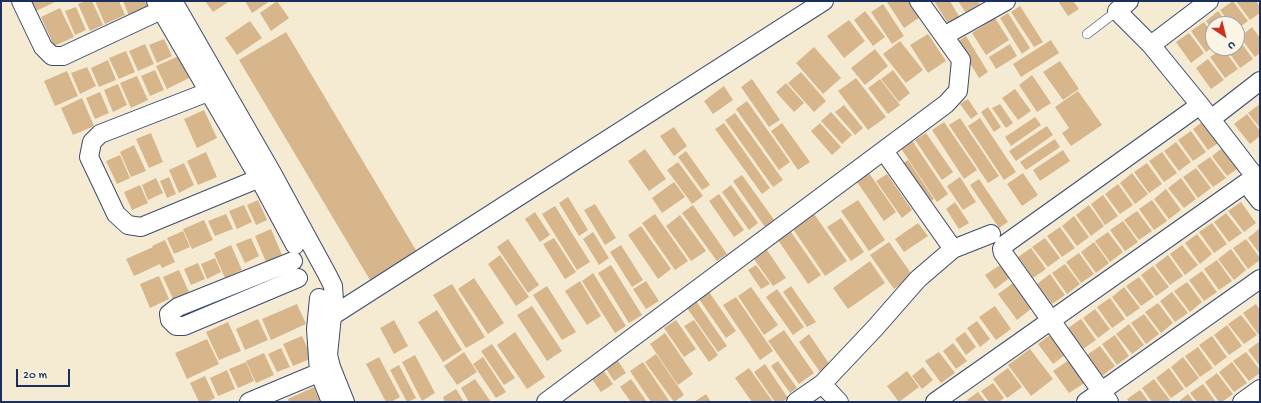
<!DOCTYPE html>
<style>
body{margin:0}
#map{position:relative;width:1261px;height:403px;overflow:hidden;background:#f5ebd3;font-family:"Gochi Hand",sans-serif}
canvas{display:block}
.frame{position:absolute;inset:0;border:2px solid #1b2f5e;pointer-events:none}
.north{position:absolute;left:1205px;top:16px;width:40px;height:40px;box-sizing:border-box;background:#fcf5e5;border:1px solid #a2a6af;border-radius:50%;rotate:145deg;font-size:11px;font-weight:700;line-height:16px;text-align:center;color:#1b2f5e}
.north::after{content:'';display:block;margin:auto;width:14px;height:18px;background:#c8321e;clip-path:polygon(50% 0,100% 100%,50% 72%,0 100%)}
.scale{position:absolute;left:16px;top:369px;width:54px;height:18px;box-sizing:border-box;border:2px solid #1b2f5e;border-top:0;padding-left:5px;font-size:12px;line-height:14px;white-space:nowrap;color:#1b2f5e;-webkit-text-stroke:3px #fcf5e5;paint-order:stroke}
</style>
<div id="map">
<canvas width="1261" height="403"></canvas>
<div class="frame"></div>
<div class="north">U</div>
<div class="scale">20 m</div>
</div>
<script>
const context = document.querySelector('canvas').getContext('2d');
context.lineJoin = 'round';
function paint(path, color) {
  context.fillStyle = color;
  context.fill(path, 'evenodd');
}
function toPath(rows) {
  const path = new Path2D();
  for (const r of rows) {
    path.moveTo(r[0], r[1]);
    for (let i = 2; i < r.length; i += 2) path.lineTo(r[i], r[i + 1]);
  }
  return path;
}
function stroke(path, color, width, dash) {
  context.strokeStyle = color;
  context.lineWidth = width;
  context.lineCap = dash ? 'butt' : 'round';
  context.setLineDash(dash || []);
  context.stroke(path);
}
paint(toPath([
 [32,1,55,1,55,2,36,11],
 [85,1,92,1,103,25,90,31,78,4],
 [95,1,119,1,125,15,105,24],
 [123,1,145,1,148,8,129,16],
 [205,1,230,1,213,12],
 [245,1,270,1,252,13],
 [277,1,289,18,271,31,260,13],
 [888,1,910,1,920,17,904,28,887,2],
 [934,1,950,1,960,18,949,25],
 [958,1,978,1,980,4,966,13],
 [1058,1,1073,1,1079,9,1068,16],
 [1233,1,1248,21,1237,29,1237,24,1230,24,1220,10],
 [1236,1,1256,1,1260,7,1260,13,1250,20],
 [883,4,904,36,892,44,871,12],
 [1020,6,1043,42,1034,47,1011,12],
 [76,7,86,30,75,35,65,11],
 [60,8,74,37,54,46,41,17],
 [865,11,885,37,873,46,854,20],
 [1218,11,1228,24,1213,24,1213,31,1206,21],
 [1008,13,1030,48,1022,54,1000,18],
 [995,18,1009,40,986,55,972,33],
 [849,20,865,41,844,58,827,36],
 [250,21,262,38,237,55,225,38],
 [1204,22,1213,35,1213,47,1206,52,1191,31],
 [1252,27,1260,38,1260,53,1255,57,1240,37],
 [286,32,420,257,373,285,239,60],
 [1189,33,1204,53,1191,63,1176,42],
 [928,34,946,61,928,73,910,45],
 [966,36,988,72,979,78,957,42],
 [1237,37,1253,59,1240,68,1226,48,1237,48],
 [164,39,172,56,157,63,149,45],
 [1051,40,1059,53,1021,77,1013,64],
 [900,41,923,70,906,83,883,54],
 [145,44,154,64,138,71,129,51],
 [1010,44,1017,56,996,69,989,57],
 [814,47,841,78,823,94,796,63],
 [1223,48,1238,69,1225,78,1210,57],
 [875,49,888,66,865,85,851,68],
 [126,51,135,72,119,79,109,58],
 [179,56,189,78,167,89,156,66],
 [1208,59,1224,80,1211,89,1196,68],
 [108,60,116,80,99,87,91,68],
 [1060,61,1079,89,1063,100,1043,72],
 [87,67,96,86,80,94,71,73],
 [155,70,164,90,150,96,141,76],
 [893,70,910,93,899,102,881,79],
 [67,71,78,96,55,106,44,81],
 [801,72,826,101,814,112,788,83],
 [1032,75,1051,103,1037,112,1019,85],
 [137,76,148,100,131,108,120,83],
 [856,78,886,117,868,130,838,91],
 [752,79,780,120,769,127,741,87],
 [880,79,900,105,888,114,868,88],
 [786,83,804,103,794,112,776,92],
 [118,84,127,105,113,112,104,90],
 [724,86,733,100,713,114,704,101],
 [1015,89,1031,111,1018,120,1002,98],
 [1078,91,1102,125,1071,146,1062,133,1069,128,1055,107],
 [100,92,109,113,95,119,86,98],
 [82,98,94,126,73,135,61,108],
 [968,99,978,114,971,119,960,104],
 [747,101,790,162,779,170,736,109],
 [1000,104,1013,123,1006,128,992,108],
 [1260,104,1260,128,1248,113],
 [844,105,863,128,855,135,835,112],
 [988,107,1001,127,994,132,981,112],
 [204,110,217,138,197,148,184,119],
 [831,112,852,135,842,144,821,121],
 [735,113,783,180,773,187,725,120],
 [1247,114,1260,131,1260,136,1250,144,1234,124],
 [1035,117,1041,125,1011,146,1005,137],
 [960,118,999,176,988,183,949,125],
 [980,118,1016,172,1004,180,968,126],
 [1205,120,1221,141,1208,150,1193,129],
 [944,122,977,170,964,179,932,130],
 [724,123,770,188,762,194,715,129],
 [782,123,810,162,798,170,771,131],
 [820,123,841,147,832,155,811,131],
 [1047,126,1053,135,1016,161,1009,151],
 [674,127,687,146,674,156,660,136],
 [1191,131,1206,152,1193,161,1178,140],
 [151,133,163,162,149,168,136,139],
 [926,133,953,172,942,180,915,140],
 [911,139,948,194,937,202,900,147],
 [1055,139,1060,147,1026,170,1020,162],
 [1176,142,1191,162,1179,171,1164,151],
 [134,145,146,171,131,177,120,152],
 [1225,146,1240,167,1227,176,1212,156],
 [645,149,666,179,649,191,628,161],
 [1063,150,1070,161,1040,181,1033,170],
 [686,151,710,185,702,190,678,157],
 [206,152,217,177,198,185,187,161],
 [1162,152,1177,173,1164,182,1149,161],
 [120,155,130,178,117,184,106,161],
 [1210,157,1226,178,1213,187,1197,166],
 [908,160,934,199,924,206,897,167],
 [678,162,703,196,692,204,667,170],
 [184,163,194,185,179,193,169,170],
 [1147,163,1162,184,1149,193,1134,172],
 [1196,168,1211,188,1198,198,1183,177],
 [869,173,896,212,884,221,857,182],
 [1023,173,1038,195,1022,206,1007,184],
 [1132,173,1148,194,1135,204,1120,183],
 [887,174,912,210,902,218,876,181],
 [742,175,775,221,765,227,733,181],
 [169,177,176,194,167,198,160,181],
 [960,177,976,202,963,210,947,186],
 [156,178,163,193,148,200,142,185],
 [1181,178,1196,199,1184,208,1168,188],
 [979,179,1008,222,999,228,970,185],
 [674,182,685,197,662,213,652,198],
 [1118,184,1133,205,1120,214,1105,194],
 [140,185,148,203,132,210,124,192],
 [731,185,758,223,749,230,722,192],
 [1166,189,1181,210,1169,219,1154,199],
 [719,194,744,230,734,237,709,201],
 [1103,195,1118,216,1105,225,1091,204],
 [568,197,588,230,579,236,559,203],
 [258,200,267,220,256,225,247,205],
 [858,200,885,240,869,251,841,211],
 [1152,200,1167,221,1154,230,1139,209],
 [955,202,969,223,959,229,946,209],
 [1241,202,1256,223,1244,232,1228,211],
 [595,204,616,238,605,245,584,210],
 [244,205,252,222,237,229,229,211],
 [693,205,727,254,717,261,682,213],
 [1089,205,1104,226,1091,236,1076,215],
 [555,206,590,262,577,270,542,214],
 [812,211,847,261,825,276,791,226],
 [1137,211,1152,231,1139,240,1124,220],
 [535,212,550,235,540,242,525,219],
 [1226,213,1242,233,1229,242,1214,222],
 [226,214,233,229,215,236,208,221],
 [655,214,688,261,675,270,642,223],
 [680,215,706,251,691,261,666,226],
 [1074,216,1089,237,1077,246,1062,226],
 [841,218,864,252,851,261,827,227],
 [204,220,213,240,192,249,183,229],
 [1123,221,1138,242,1125,251,1110,230],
 [918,223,928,236,904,252,895,239],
 [1212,223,1227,244,1214,253,1199,232],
 [641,226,671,269,658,279,628,235],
 [1060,227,1075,248,1062,257,1047,236],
 [1260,228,1260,254,1248,238],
 [271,229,282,255,266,262,255,236],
 [183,231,190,247,174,254,167,238],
 [593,232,609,258,599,265,583,239],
 [791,232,821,275,808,284,778,240],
 [1108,232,1123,252,1110,262,1095,241],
 [1197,234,1212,254,1200,264,1185,243],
 [251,238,259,256,245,263,236,244],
 [554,238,576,272,565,279,543,244],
 [1045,238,1060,258,1048,267,1032,247],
 [508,239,539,285,528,293,497,247],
 [1246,239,1260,258,1260,260,1248,269,1233,248],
 [165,240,175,262,162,268,160,264,134,276,126,259,153,247,152,246],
 [889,242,913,276,894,289,870,255],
 [1094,242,1109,263,1096,273,1081,252],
 [231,245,242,270,225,278,214,253],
 [621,245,643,280,632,287,610,252],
 [1182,245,1198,265,1185,275,1170,254],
 [1031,248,1046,269,1033,278,1018,257],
 [1231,249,1246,270,1234,280,1218,259],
 [767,250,786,278,773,286,754,259],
 [1079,253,1094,274,1081,283,1066,262],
 [500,255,529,297,516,306,488,264],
 [1168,255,1183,276,1170,285,1155,265],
 [215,258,221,272,207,279,201,264],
 [1217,260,1232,281,1219,290,1204,269],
 [870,261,885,283,848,309,833,288],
 [198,263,205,279,191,285,184,269],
 [1003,263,1012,276,995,289,985,275],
 [1065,264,1080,284,1067,294,1052,273],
 [611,265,642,315,629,323,598,273],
 [756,265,770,284,761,289,748,270],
 [1153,266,1169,287,1156,296,1141,275],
 [179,270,189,292,173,299,163,277],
 [1202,271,1217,292,1204,301,1189,280],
 [593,273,626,326,615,333,582,281],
 [1050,274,1065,295,1052,304,1037,284],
 [159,276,169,299,150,308,140,284],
 [1139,277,1154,297,1141,306,1126,286],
 [474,278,504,323,488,334,458,289],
 [580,281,601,316,587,325,565,291],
 [646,281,659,301,646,309,633,289],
 [1187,282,1202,302,1190,312,1174,291],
 [1013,283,1032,308,1017,320,998,294],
 [452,284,485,337,466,348,433,295],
 [547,286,576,332,562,340,533,295],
 [791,286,816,322,807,327,783,292],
 [751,287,778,325,764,335,738,296],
 [1124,287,1140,308,1127,317,1112,297],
 [777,289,804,327,793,335,766,297],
 [709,292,736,331,726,338,699,299],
 [1172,292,1188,313,1175,322,1160,301],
 [736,297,773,351,760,360,723,305],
 [1110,298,1125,319,1112,328,1097,307],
 [696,301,727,346,718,352,687,308],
 [1158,303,1173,323,1161,333,1145,312],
 [297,304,306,324,271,340,262,319],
 [1256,304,1260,310,1260,333,1258,334,1243,313],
 [532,306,562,351,547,361,517,315],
 [995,306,1011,329,996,340,979,317],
 [1095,309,1110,329,1098,338,1083,318],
 [437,310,462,350,443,362,418,322],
 [1144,314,1159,334,1146,344,1131,323],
 [1241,315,1257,335,1244,344,1228,324],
 [258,319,268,340,245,350,236,329],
 [1081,319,1096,340,1083,349,1068,328],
 [394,320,408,346,394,354,380,328],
 [676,320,696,349,684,357,664,328],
 [694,320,718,355,709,362,684,326],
 [977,321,990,339,980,347,967,328],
 [228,322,241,351,219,360,206,332],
 [1129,324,1144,345,1132,354,1116,334],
 [1227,325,1242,346,1229,355,1214,335],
 [784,330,814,373,799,384,768,341],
 [515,332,545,377,527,389,497,345],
 [965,332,976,347,966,355,955,339],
 [665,333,693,374,678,385,650,344],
 [809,334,830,365,820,372,799,342],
 [1050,335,1065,355,1053,364,1038,344],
 [1115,335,1129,356,1117,365,1102,344],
 [302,336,312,358,293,366,283,344],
 [1212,336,1227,357,1215,366,1199,345],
 [207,339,219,364,187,379,175,353],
 [1260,341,1260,366,1248,350],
 [953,343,967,361,956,369,943,351],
 [492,344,515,378,504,385,481,351],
 [1100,346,1115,366,1102,376,1087,355],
 [1198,347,1213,368,1200,377,1185,356],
 [281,348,290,367,277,372,268,354],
 [1030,349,1053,379,1031,396,1008,365],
 [464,352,477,372,457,385,444,366],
 [939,352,955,373,941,383,925,361],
 [1246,352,1260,370,1260,373,1249,381,1233,361],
 [264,353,274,375,256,383,246,361],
 [656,354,684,395,674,402,645,362],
 [415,355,435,393,422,401,402,362],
 [615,356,626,373,614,381,603,364],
 [379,357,400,397,391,402,386,402,366,364],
 [483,357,506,392,496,398,473,364],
 [1183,357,1199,378,1186,388,1171,367],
 [1069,360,1086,382,1069,393,1053,371],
 [778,361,797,388,790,393,771,366],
 [246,362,254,381,238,388,229,369],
 [643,362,670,402,651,402,630,371],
 [1232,362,1247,383,1234,392,1219,372],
 [765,364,788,398,782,402,775,402,754,372],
 [399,365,416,398,408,402,407,402,390,370],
 [601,367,613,384,601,392,589,375],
 [923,367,933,380,922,389,912,376],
 [749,368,773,402,752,402,735,378],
 [1008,368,1022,387,1007,398,993,379],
 [1169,368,1184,389,1171,398,1156,378],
 [227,370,235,389,218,396,210,378],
 [907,371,919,387,899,402,887,386],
 [1217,373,1233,394,1222,402,1219,402,1205,382],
 [205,376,215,398,207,402,199,402,190,383],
 [475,379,491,402,469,402,461,388],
 [631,379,647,402,631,402,620,387],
 [1154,379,1170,400,1167,402,1152,402,1142,388],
 [993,383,1004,398,999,402,989,402,981,391],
 [1203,384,1216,402,1197,402,1190,393],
 [314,387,320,402,289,402,288,399],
 [456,389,464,402,445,402,443,397],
 [1140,390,1149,402,1129,402,1127,399],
 [978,392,986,402,969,402,967,400],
 [706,394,711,402,694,402],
 [1188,394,1194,402,1178,402]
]), '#d7b68c');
const lane = toPath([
 [1087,34,1117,11]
]);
const street = toPath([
 [21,1,43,47,52,56,63,56,172,5],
 [156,1,259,178,295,245],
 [173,1,272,173,327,274,333,286,334,301,332,316,824,1],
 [1129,1,1117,11,1151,45],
 [1209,1,1151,45,1200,105,1260,183],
 [944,36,1006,1],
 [208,92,100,134,92,142,89,157,116,214,128,225,141,227,272,173],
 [1211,119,1260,81],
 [884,151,953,249],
 [293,261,178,307,169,314,170,320,176,326,184,326,298,278],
 [319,298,316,329,319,372,331,402],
 [332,316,328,355,331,367,345,402],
 [822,384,839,402],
 [249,402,330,368],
 [546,402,946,104,958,91,961,60,919,1],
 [796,402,822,384,875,328,918,279,953,249,991,234],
 [935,402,1246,183,1260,201],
 [1086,402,1260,279],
 [1109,402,1003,253,1002,249,1004,245,1200,105],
 [1242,402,1260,389]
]);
stroke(lane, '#3c4b70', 10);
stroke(street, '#3c4b70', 20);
stroke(lane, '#fff', 9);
stroke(street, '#fff', 18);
</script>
